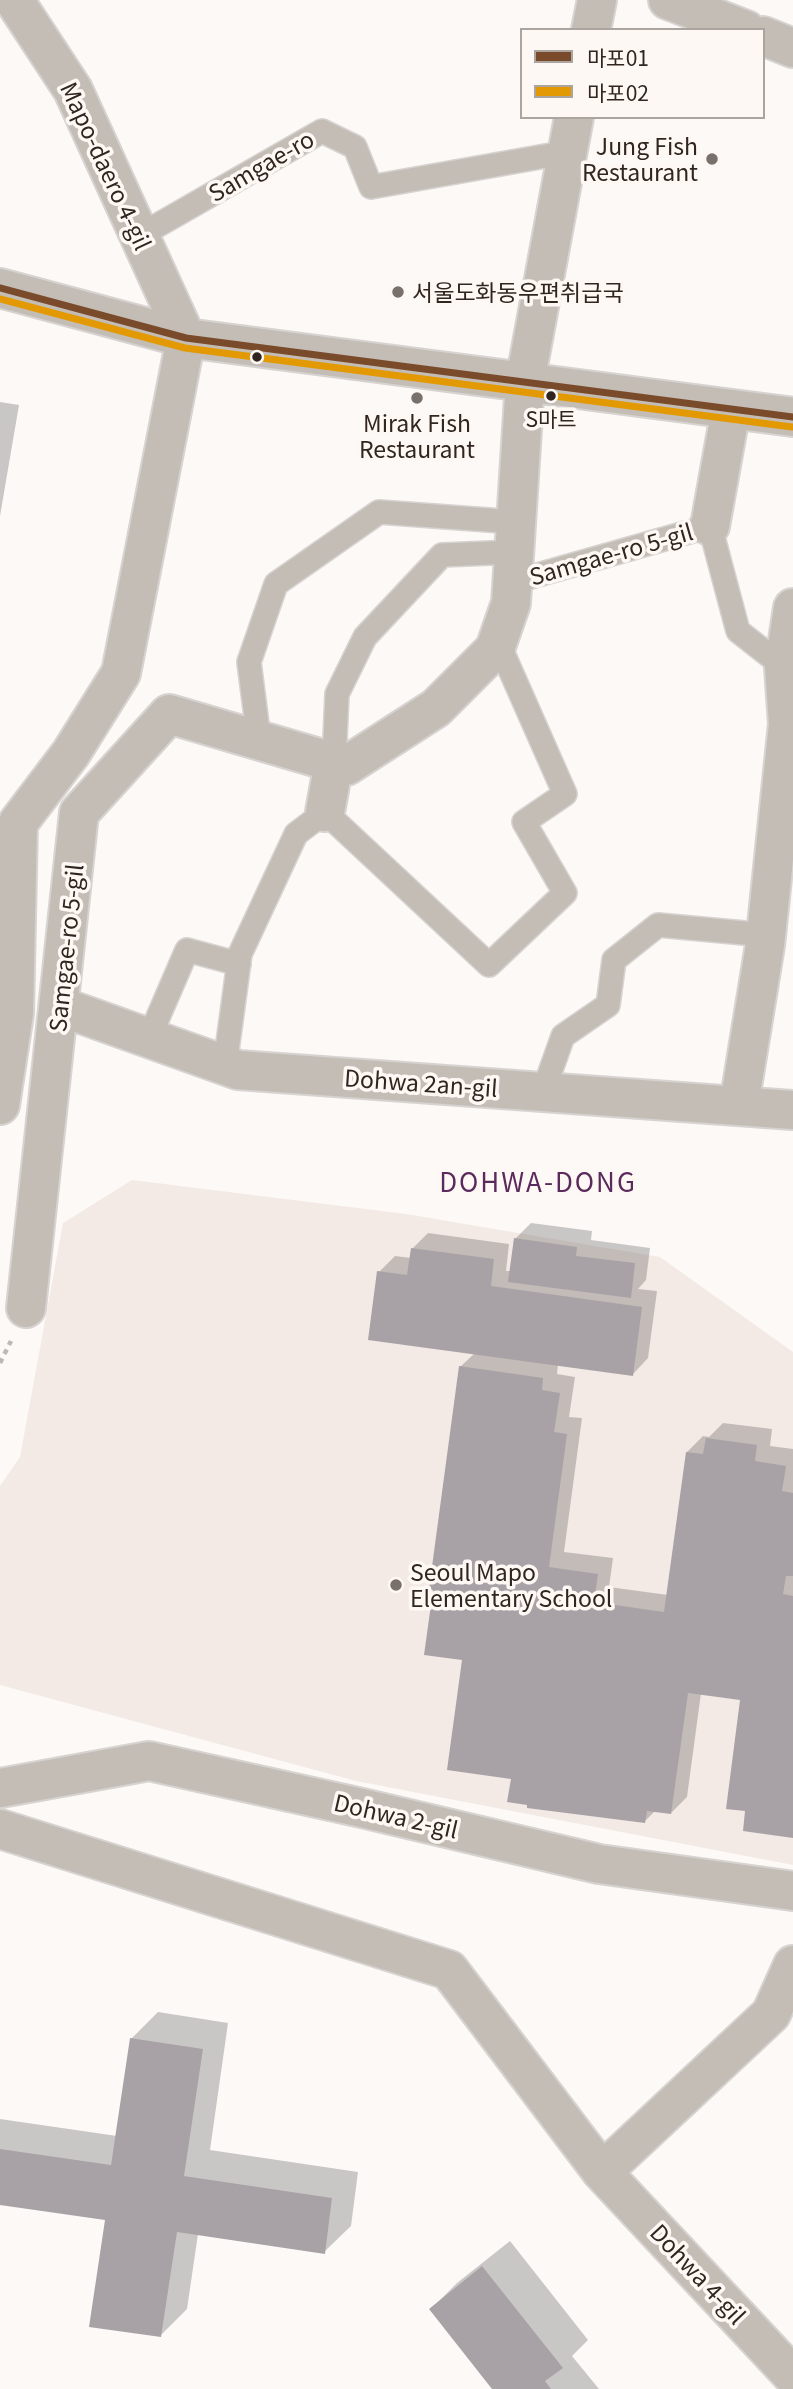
<!DOCTYPE html>
<meta charset="utf-8">
<style>
body{margin:0}
#map{position:relative;width:793px;height:2389px;overflow:hidden;background:#fcf9f7;font-family:Georgia,"Noto Sans KR",serif}
canvas{display:block}
.legend{position:absolute;left:520px;top:28px;width:245px;height:91px;box-sizing:border-box;background:#fef8f5;border:2px solid #aca49f;margin:0;padding:9px 12px;list-style:none;font-size:21px;color:#30261f}
.legend li{display:flex;align-items:center;gap:14px;height:35px}
.legend b{width:35px;border:2px solid #aca49f}
</style>
<div id="map">
<canvas width="793" height="2389"></canvas>
<ul class="legend">
<li><b style="height:9px;background:#7a4b2a"></b>마포01</li>
<li><b style="height:9px;background:#e39903"></b>마포02</li>
</ul>
</div>
<script>
const context = document.querySelector('canvas').getContext('2d');
context.lineJoin = 'round';
function paint(path, color) {
  context.fillStyle = color;
  context.fill(path, 'evenodd');
}
function toPath(rows) {
  const path = new Path2D();
  for (const r of rows) {
    path.moveTo(r[0], r[1]);
    for (let i = 2; i < r.length; i += 2) path.lineTo(r[i], r[i + 1]);
  }
  return path;
}
function stroke(path, color, width, dash) {
  context.strokeStyle = color;
  context.lineWidth = width;
  context.lineCap = dash ? 'butt' : 'round';
  context.setLineDash(dash || []);
  context.stroke(path);
}
function drawText(font, color, halo, rows, align = 'center') {
  context.font = font + ' Georgia,"Noto Sans KR",serif';
  context.lineWidth = 7;
  context.setLineDash([]);
  context.textBaseline = 'middle';
  context.strokeStyle = halo;
  context.fillStyle = color;
  for (const [text, x, y, turn = 0] of rows) {
    context.save();
    context.translate(x, y);
    context.rotate((+turn || 0) * Math.PI / 180);
    context.textAlign = isNaN(turn) ? turn : align;
    if (halo) context.strokeText(text, 0, 0);
    context.fillText(text, 0, 0);
    context.restore();
  }
}
paint(toPath([
 [132,1180,406,1214,660,1257,793,1352,793,1865,356,1781,0,1685,0,1486,20,1457,63,1223]
]), '#f3eae5');
paint(toPath([
 [0,402,19,405,0,516],
 [531,1223,592,1231,591,1240,650,1248,646,1280,638,1289,657,1291,648,1358,633,1374,558,1364,557,1374,575,1377,569,1417,582,1418,564,1552,613,1558,609,1587,668,1595,687,1452,703,1436,709,1437,723,1423,772,1429,770,1446,793,1449,793,1836,747,1810,742,1698,701,1693,687,1797,671,1813,656,1810,645,1821,513,1777,464,1658,460,1367,475,1353,379,1272,395,1256,411,1258,412,1249,428,1233,509,1244,506,1271,511,1271,515,1239],
 [158,2012,228,2023,210,2150,358,2172,351,2226,324,2252,198,2234,187,2309,161,2335,107,2219,0,2203,0,2119,117,2136,131,2039],
 [510,2241,588,2340,572,2356,599,2389,495,2389,431,2309,457,2283]
]), '#0003');
paint(toPath([
 [514,1238,577,1247,576,1256,635,1263,631,1298,508,1282],
 [411,1248,494,1259,491,1286,642,1307,633,1376,368,1340,377,1271,407,1275],
 [459,1366,543,1378,542,1390,560,1393,554,1432,567,1434,549,1567,598,1574,594,1602,664,1612,686,1452,703,1454,706,1438,757,1445,755,1461,786,1466,782,1491,793,1493,793,1576,786,1576,783,1594,793,1596,793,1838,743,1831,745,1811,726,1809,740,1700,688,1693,671,1814,647,1811,645,1823,527,1808,527,1805,507,1802,511,1779,447,1770,462,1660,424,1655,433,1590,429,1589],
 [130,2038,203,2049,184,2176,332,2198,325,2254,177,2232,161,2337,89,2327,105,2220,0,2205,0,2149,111,2165],
 [482,2266,563,2368,545,2381,551,2389,492,2389,429,2309]
]), '#a8a2a7');
const service = toPath([
 [139,236,322,131,355,147,371,187,568,152],
 [513,582,710,526,738,631,784,667],
 [259,740,249,662,276,584,379,512,516,522],
 [334,762,337,694,365,637,442,555,515,552],
 [149,1038,187,950,239,964],
 [225,1065,240,954,296,834,325,812,489,965,565,893,524,822,565,794,497,640],
 [543,1092,563,1036,608,1005,614,960,658,925,766,935]
]);
const minor = toPath([
 [668,0,746,30],
 [591,30,597,0],
 [763,36,793,48],
 [0,288,186,338,793,417],
 [710,526,731,409],
 [325,812,334,762],
 [59,1006,238,1070,793,1110],
 [0,1105,14,1013,18,823,71,753,121,673,186,338,73,90,14,0],
 [739,1105,765,945,788,724,784,667,793,608],
 [26,1308,79,813,169,714,346,766,436,708,495,649,511,603,525,382,574,117],
 [0,1788,149,1761,362,1808,599,1864,793,1891],
 [0,1829,449,1970,602,2172,793,2376],
 [602,2172,771,2014,793,1965]
]);
stroke(service, '#d6d3d1', 26);
stroke(minor, '#d6d3d1', 42);
stroke(toPath([
 [0,1363,11,1341]
]), '#beb9b4', 4.5, [5, 5]);
stroke(service, '#c3bdb6', 23);
stroke(minor, '#c3bdb6', 38);
stroke(toPath([
 [0,288,186,338,793,417]
]), '#7a4b2a', 7);
stroke(toPath([
 [0,299,185,348,792,427]
]), '#e39903', 7);
for (const [x, y, r, color] of [
 [712,159,7,"#77706b"],
 [398,292,7,"#77706b"],
 [257,357,6,"#30261f"],
 [551,396,6,"#30261f"],
 [417,398,7,"#77706b"],
 [396,1585,7,"#77706b"]
]) {
  const dot = new Path2D();
  dot.arc(x, y, r, 0, 2 * Math.PI);
  context.fillStyle = color;
  context.fill(dot);
  stroke(dot, '#fef8f5', 2.5);
}
drawText('21px', '#30261f', '#fef8f5', [
 ["S마트",551,419]
]);
drawText('23px', '#30261f', '#fef8f5', [
 ["Jung Fish",698,146,"right"],
 ["Restaurant",698,172,"right"],
 ["서울도화동우편취급국",412,292],
 ["Mirak Fish",417,423,"center"],
 ["Restaurant",417,449,"center"],
 ["Seoul Mapo",410,1572],
 ["Elementary School",410,1598]
], 'left');
drawText('23px', '#30261f', '#fef8f5', [
 ["Mapo-daero 4-gil",106,166,65],
 ["Samgae-ro",261,166,-30],
 ["Samgae-ro 5-gil",611,554,-16],
 ["Samgae-ro 5-gil",66,948,-84],
 ["Dohwa 2an-gil",421,1083,4],
 ["Dohwa 2-gil",396,1816,13],
 ["Dohwa 4-gil",698,2274,47]
]);
context.letterSpacing = '2px';
drawText('26px', '#5a2a5c', '#fef8f5', [
 ["DOHWA-DONG",538,1182]
]);
context.letterSpacing = '0px';
</script>
